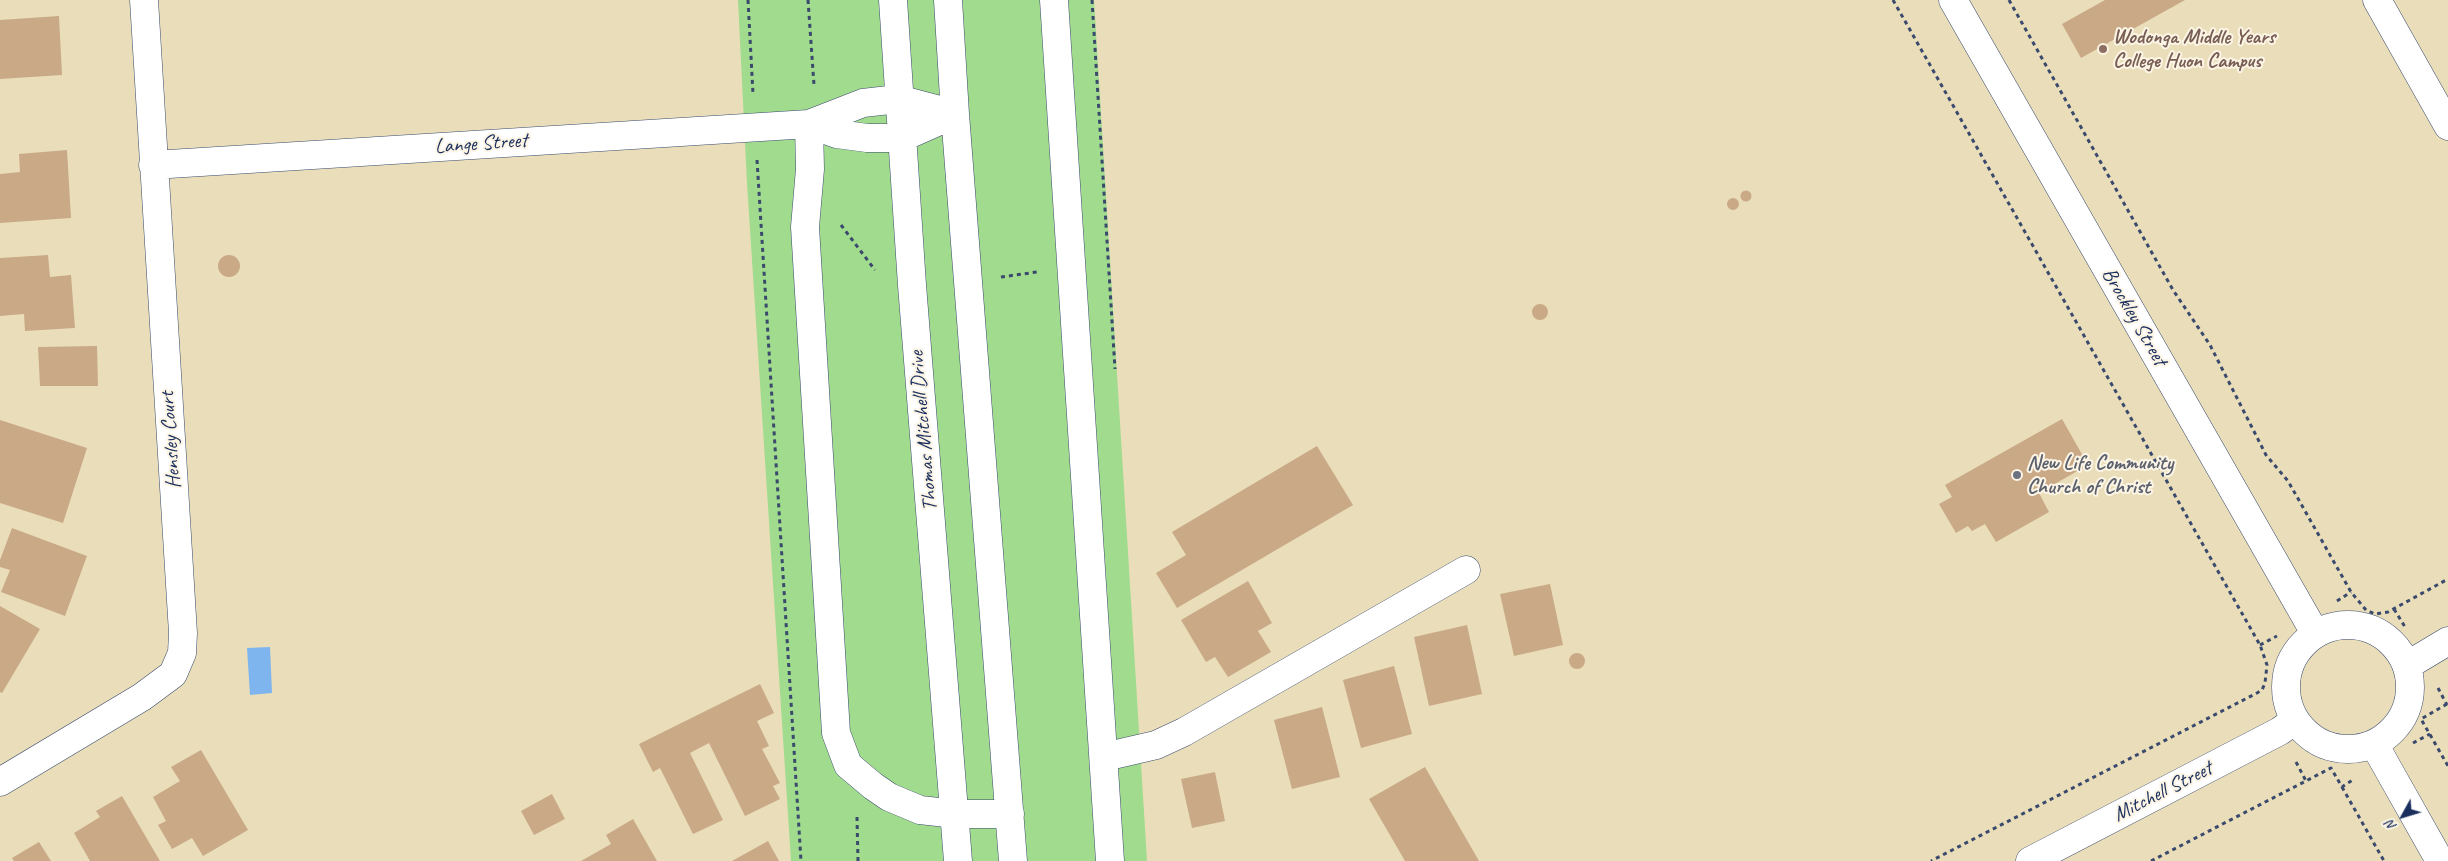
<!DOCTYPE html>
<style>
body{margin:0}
#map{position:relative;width:2448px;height:861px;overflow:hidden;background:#e9deb9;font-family:Caveat,sans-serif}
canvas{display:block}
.north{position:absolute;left:2378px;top:791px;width:50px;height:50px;-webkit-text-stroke:4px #fcf5e5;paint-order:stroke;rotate:231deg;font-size:14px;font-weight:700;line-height:20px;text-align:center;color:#1b2f5e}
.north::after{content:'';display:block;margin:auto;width:18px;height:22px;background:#1b2f5e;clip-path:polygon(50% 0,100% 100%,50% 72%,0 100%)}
</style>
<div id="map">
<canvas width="2448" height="861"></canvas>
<div class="north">N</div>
</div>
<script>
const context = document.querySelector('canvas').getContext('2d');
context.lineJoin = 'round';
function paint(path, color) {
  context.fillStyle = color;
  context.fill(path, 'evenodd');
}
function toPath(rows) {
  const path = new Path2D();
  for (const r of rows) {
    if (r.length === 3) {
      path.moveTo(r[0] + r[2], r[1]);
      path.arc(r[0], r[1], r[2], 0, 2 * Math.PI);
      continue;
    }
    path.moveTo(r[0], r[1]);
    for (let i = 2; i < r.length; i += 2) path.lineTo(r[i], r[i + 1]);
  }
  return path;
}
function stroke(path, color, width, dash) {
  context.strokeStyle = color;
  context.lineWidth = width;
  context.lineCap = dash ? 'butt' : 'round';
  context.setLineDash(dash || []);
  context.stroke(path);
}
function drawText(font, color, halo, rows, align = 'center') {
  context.font = font + ' Caveat,sans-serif';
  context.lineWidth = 4;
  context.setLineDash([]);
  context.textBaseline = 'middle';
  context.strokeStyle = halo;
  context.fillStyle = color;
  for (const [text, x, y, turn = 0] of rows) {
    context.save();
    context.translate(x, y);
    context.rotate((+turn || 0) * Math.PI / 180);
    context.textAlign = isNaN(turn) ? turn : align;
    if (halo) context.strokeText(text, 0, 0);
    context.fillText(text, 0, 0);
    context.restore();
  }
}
paint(toPath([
 [738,0,1094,0,1147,861,791,861,747,183]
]), '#a1db8e');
paint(toPath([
 [270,647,272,693,250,695,247,648]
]), '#7fb5ee');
paint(toPath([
 [2105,0,2185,0,2081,58,2062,24],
 [59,16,62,75,0,79,0,20],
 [67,150,71,218,0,223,0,174,20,172,19,154],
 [1746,196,5.5],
 [1733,204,6],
 [229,266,11],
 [48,255,50,277,71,275,75,328,25,331,24,314,0,316,0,258],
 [1540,312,8],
 [97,346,98,386,40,386,38,347],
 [2062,419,2088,465,2039,493,2049,512,1996,542,1985,524,1972,531,1968,526,1956,533,1939,504,1952,497,1945,485],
 [0,420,87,448,63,523,0,503],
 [1317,446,1353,505,1177,608,1156,573,1186,555,1172,532],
 [12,528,87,556,65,616,1,592,10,570,0,567,0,560],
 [1248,581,1272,623,1258,631,1271,652,1228,677,1215,657,1206,662,1181,620],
 [1550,584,1563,645,1514,656,1500,594],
 [0,606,40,629,2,693,0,692],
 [1467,625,1482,694,1429,706,1414,637],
 [1577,661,8],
 [1394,666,1412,734,1361,748,1343,680],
 [760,684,774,713,757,721,769,746,762,749,780,783,773,786,780,799,745,816,709,743,690,753,723,820,693,834,660,768,653,772,639,744],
 [1322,707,1340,777,1292,789,1274,720],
 [201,750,248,830,203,856,192,838,172,849,158,825,166,821,153,797,180,781,171,767],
 [1425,767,1479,861,1405,861,1369,799],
 [1215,772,1225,821,1192,828,1181,779],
 [552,794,565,819,534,835,521,811],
 [122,796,160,861,90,861,74,833,100,817,96,811],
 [633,819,657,861,581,861,611,844,606,835],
 [768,841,779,861,732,861],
 [39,842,51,861,14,861,12,858]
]), '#caa987');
const minor = toPath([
 [1054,0,1110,861],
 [1953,0,2315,633],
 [2377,0,2448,126],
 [809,124,810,169,805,227,836,733,848,765,873,786,889,797,920,810,956,814],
 [809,124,837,134,867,138,901,138],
 [153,165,809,124,863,103,898,99],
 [2348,687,62],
 [2408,665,2448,641],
 [2374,744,2440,861],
 [1104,757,1156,745,1184,732,1466,570],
 [0,782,142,697,173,674,182,653,183,633,144,0],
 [2030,861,2280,731,2295,720]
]);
const major = toPath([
 [893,0,912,285,958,861],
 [948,0,955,114,1013,861],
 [898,99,955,114],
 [901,138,955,114],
 [956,814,1010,814]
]);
stroke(minor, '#3a496c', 29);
stroke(major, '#3a496c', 29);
stroke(toPath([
 [748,0,753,94],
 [808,0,814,85],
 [1092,0,1115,369],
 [1893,0,2260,645,2267,665,2265,683,2262,690,2257,693,1931,861],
 [2009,0,2173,290,2210,345,2266,455,2288,481,2351,592,2366,610,2375,614,2388,612,2448,579],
 [757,160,801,861],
 [841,225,875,270],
 [1001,277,1037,272],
 [2337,601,2351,592],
 [2394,609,2405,627],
 [2260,645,2277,636],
 [2438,688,2447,705],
 [2447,704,2421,719,2448,766],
 [2413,743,2430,734],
 [2296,762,2306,781],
 [2342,787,2384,861],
 [857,817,858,861],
 [2151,861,2331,768,2342,787,2354,779]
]), '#3a496c', 3, [4, 4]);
stroke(minor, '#fff', 28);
stroke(major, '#fff', 28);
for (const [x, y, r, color] of [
 [2103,49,5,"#8d6e63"],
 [2017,475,5,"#6b7280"]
]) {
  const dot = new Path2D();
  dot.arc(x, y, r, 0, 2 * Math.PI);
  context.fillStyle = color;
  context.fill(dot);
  stroke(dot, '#fcf5e5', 2);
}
drawText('bold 21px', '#785e54', '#fcf5e5', [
 ["Wodonga Middle Years",2113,37],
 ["College Huon Campus",2113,61]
], 'left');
drawText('21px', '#1b2f5e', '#fcf5e5', [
 ["Lange Street",481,144,-4],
 ["Brockley Street",2134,317,60],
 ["Thomas Mitchell Drive",924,431,-95],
 ["Hensley Court",171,440,-94],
 ["Mitchell Street",2163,792,-27]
]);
drawText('bold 21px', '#5b616d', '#fcf5e5', [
 ["New Life Community",2027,463],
 ["Church of Christ",2027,487]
], 'left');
</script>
